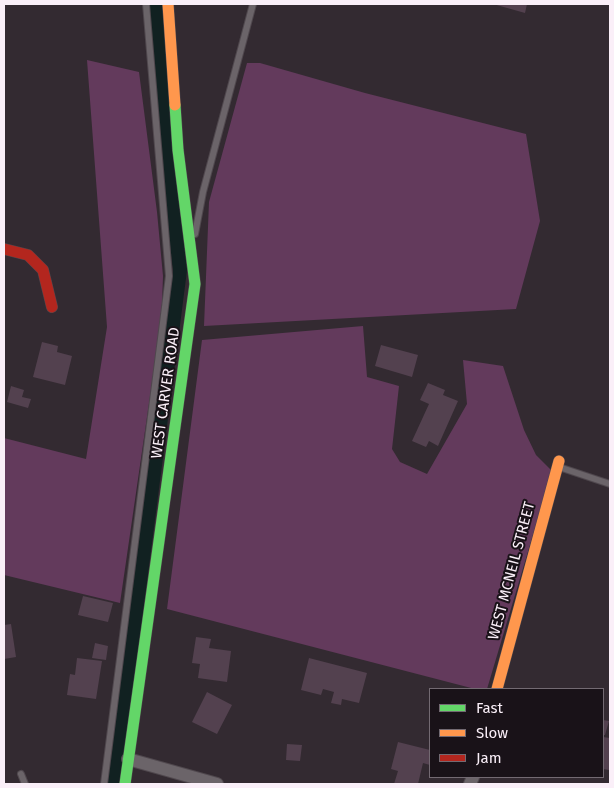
<!DOCTYPE html>
<style>
body{margin:0}
#map{position:relative;width:614px;height:788px;overflow:hidden;background:#332a31;font-family:"Fira Sans",sans-serif}
canvas{display:block}
.frame{position:absolute;inset:0;border:5px solid #faeff8;pointer-events:none}
.legend{position:absolute;left:429px;top:688px;width:175px;height:90px;box-sizing:border-box;background:#191218;border:1px solid #736a72;margin:0;padding:6px 9px;list-style:none;font-size:15px;color:#faeff8}
.legend li{display:flex;align-items:center;gap:10px;height:25px}
.legend b{width:25px;border:1px solid #736a72}
</style>
<div id="map">
<canvas width="614" height="788"></canvas>
<div class="frame"></div>
<ul class="legend">
<li><b style="height:6px;background:#63d668"></b>Fast</li>
<li><b style="height:6px;background:#ff974d"></b>Slow</li>
<li><b style="height:6px;background:#b3261e"></b>Jam</li>
</ul>
</div>
<script>
const context = document.querySelector('canvas').getContext('2d');
context.lineJoin = 'round';
function paint(path, color) {
  context.fillStyle = color;
  context.fill(path, 'evenodd');
}
function toPath(rows) {
  const path = new Path2D();
  for (const r of rows) {
    path.moveTo(r[0], r[1]);
    for (let i = 2; i < r.length; i += 2) path.lineTo(r[i], r[i + 1]);
  }
  return path;
}
function stroke(path, color, width, dash) {
  context.strokeStyle = color;
  context.lineWidth = width;
  context.lineCap = dash ? 'butt' : 'round';
  context.setLineDash(dash || []);
  context.stroke(path);
}
function drawText(font, color, halo, rows, align = 'center') {
  context.font = font + ' "Fira Sans",sans-serif';
  context.lineWidth = 4;
  context.setLineDash([]);
  context.textBaseline = 'middle';
  context.strokeStyle = halo;
  context.fillStyle = color;
  for (const [text, x, y, turn = 0] of rows) {
    context.save();
    context.translate(x, y);
    context.rotate((+turn || 0) * Math.PI / 180);
    context.textAlign = isNaN(turn) ? turn : align;
    if (halo) context.strokeText(text, 0, 0);
    context.fillText(text, 0, 0);
    context.restore();
  }
}
paint(toPath([
 [87,60,139,72,157,212,163,276,162,304,156,355,120,603,4,575,4,438,86,459,107,327],
 [247,63,260,63,365,93,526,134,540,221,516,309,204,326,209,202],
 [363,326,367,377,399,386,392,449,400,462,427,474,467,404,463,360,503,366,524,430,536,455,552,471,487,689,475,689,167,609,202,340]
]), '#633a5c');
stroke(toPath([
 [114,784,180,270,169,176,155,4]
]), '#112121', 14);
paint(toPath([
 [493,4,527,4,525,13],
 [42,342,58,346,57,352,72,356,65,385,33,377],
 [381,345,418,355,412,377,375,366],
 [428,383,445,390,443,395,458,401,438,446,429,441,426,447,412,441,429,404,420,400],
 [11,386,24,390,22,397,31,399,28,408,7,402],
 [83,596,113,603,108,622,78,615],
 [11,624,16,657,4,659,4,625],
 [196,637,211,639,209,648,231,651,227,682,198,678,200,664,192,663],
 [95,643,108,646,106,660,92,658],
 [77,658,102,661,96,699,67,695,70,674,75,675],
 [309,658,367,673,359,703,342,699,341,705,331,703,334,692,323,689,321,695,301,690],
 [207,692,232,705,217,734,192,722],
 [603,720,609,721,605,735,603,735],
 [603,737,610,738,609,770,603,769],
 [398,742,430,750,430,765,423,763,418,784,394,784,398,771,391,769],
 [287,744,302,745,300,761,286,760]
]), '#53414f');
const lane = toPath([
 [195,234,203,192,253,4],
 [559,467,610,484],
 [21,774,25,784],
 [104,784,169,276,146,4]
]);
const street = toPath([
 [128,759,217,784],
 [470,784,473,777]
]);
const fast = toPath([
 [125,784,195,284,178,150,175,105]
]);
const slow = toPath([
 [168,4,175,105],
 [497,689,559,461]
]);
const jam = toPath([
 [4,249,28,255,43,270,52,307]
]);
stroke(lane, '#50484e', 8);
stroke(street, '#50484e', 14);
stroke(fast, '#50484e', 12);
stroke(slow, '#50484e', 12);
stroke(jam, '#50484e', 12);
stroke(lane, '#6b6469', 6);
stroke(street, '#6b6469', 12);
stroke(fast, '#63d668', 11);
stroke(slow, '#ff974d', 11);
stroke(jam, '#b3261e', 11);
drawText('15px', '#faeff8', '#191218', [
 ["WEST CARVER ROAD",166,393,-82],
 ["WEST MCNEIL STREET",512,571,-75]
]);
</script>
